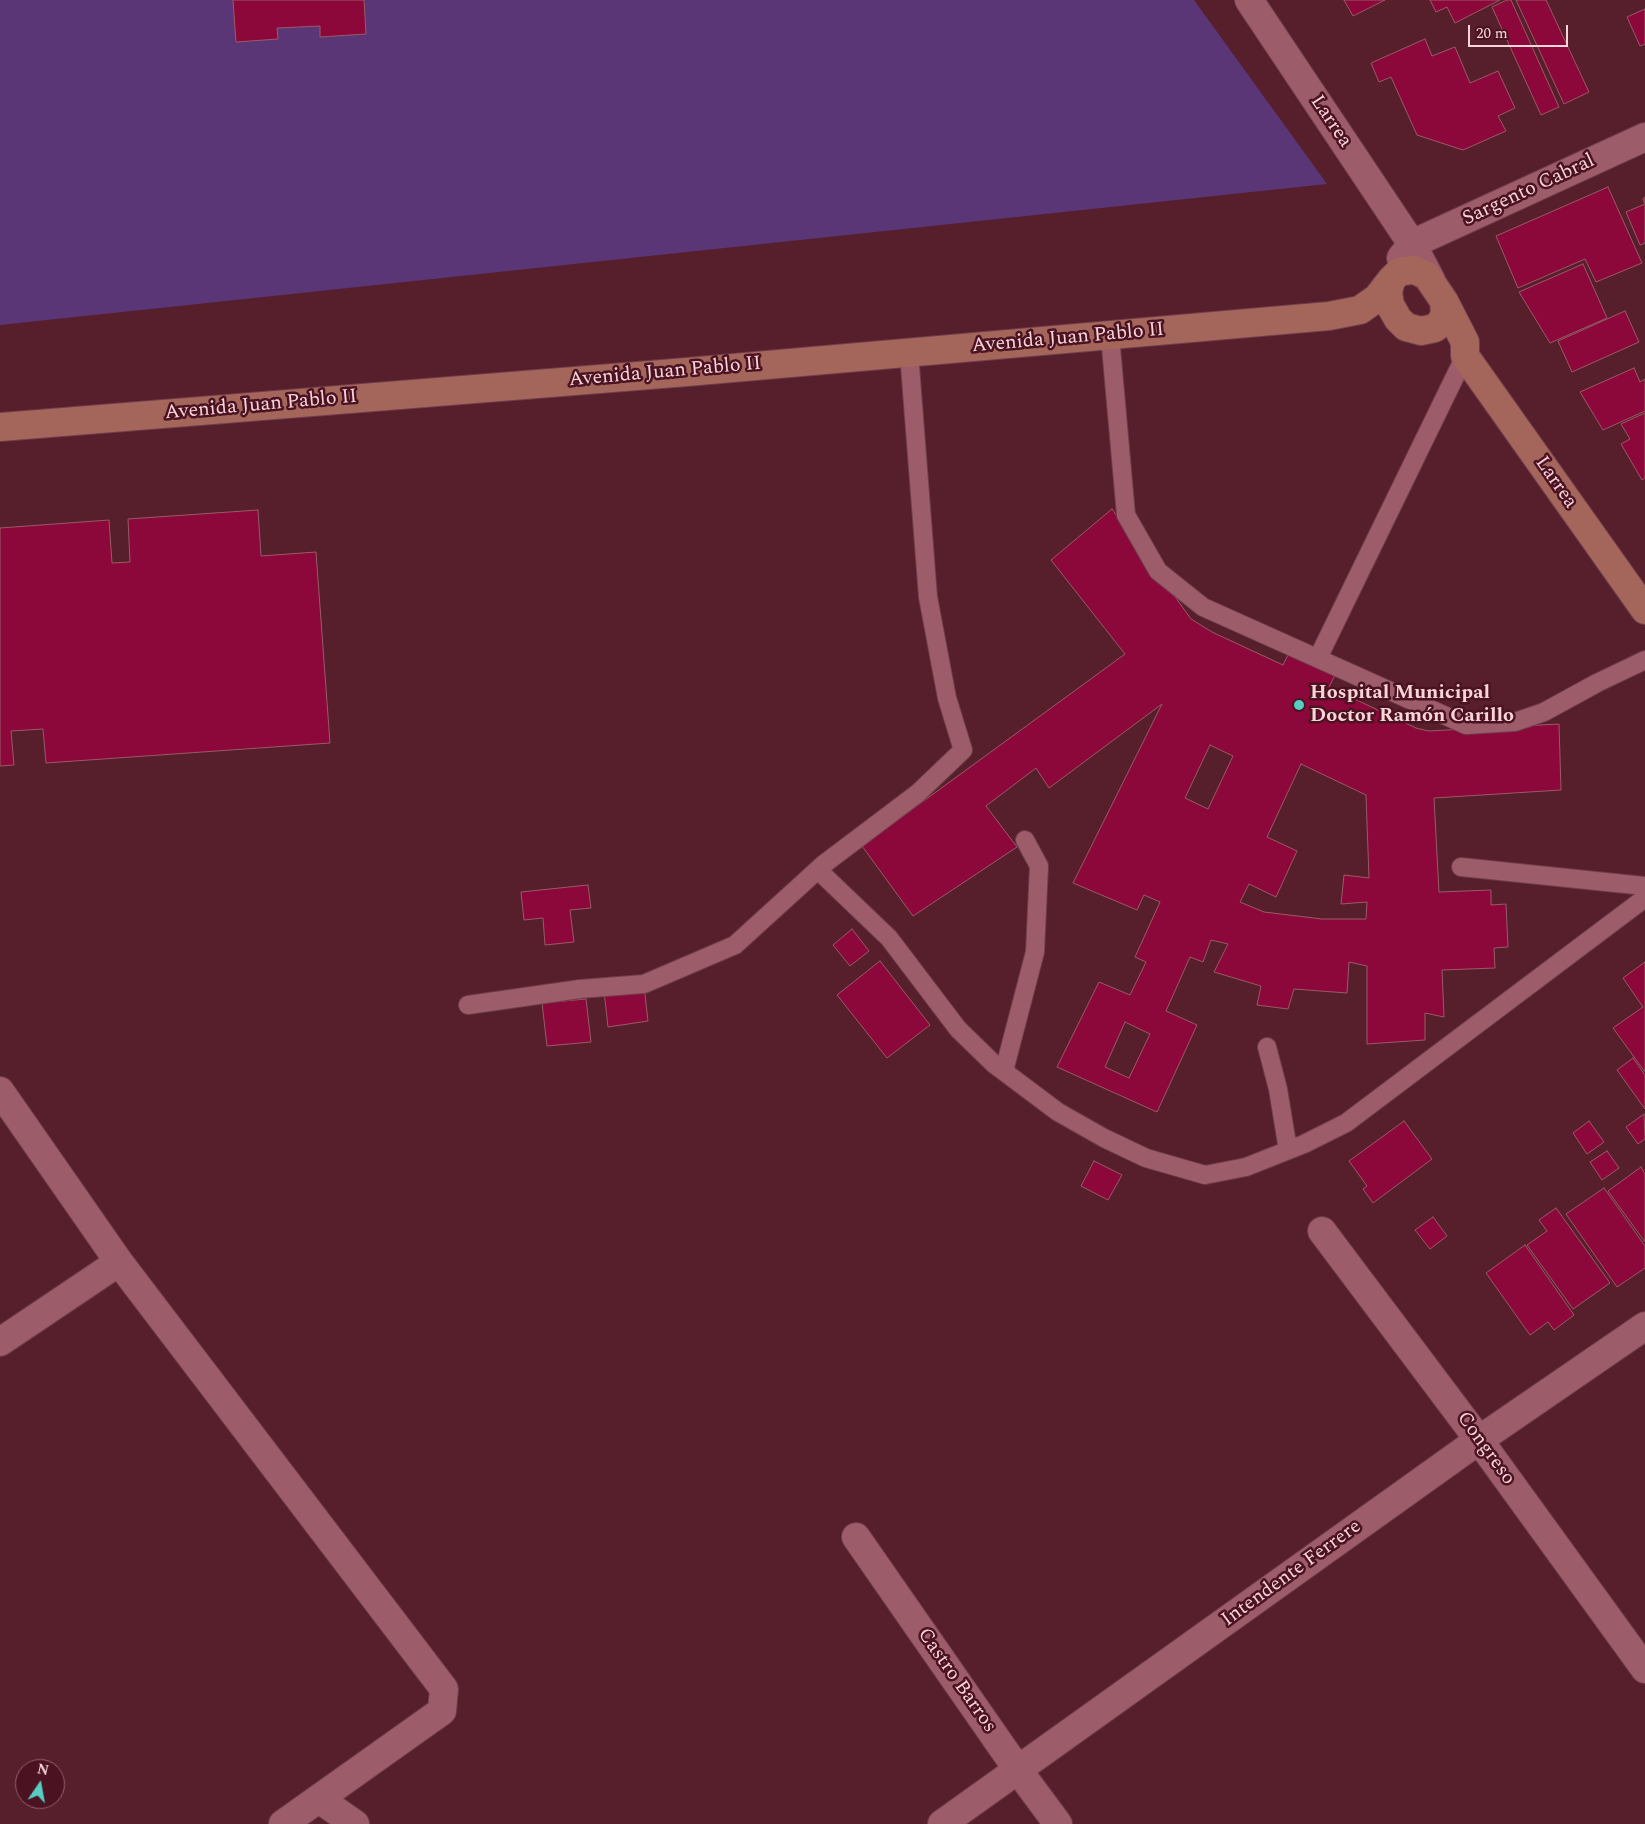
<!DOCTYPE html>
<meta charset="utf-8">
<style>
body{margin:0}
#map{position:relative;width:1645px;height:1824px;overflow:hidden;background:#571e2c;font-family:Spectral,serif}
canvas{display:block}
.north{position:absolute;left:15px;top:1759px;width:50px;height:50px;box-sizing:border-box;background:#4b1322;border:1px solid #91606b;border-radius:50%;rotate:12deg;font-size:14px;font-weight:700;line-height:20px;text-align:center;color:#f9d4d9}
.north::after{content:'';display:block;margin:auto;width:18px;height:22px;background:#56cec4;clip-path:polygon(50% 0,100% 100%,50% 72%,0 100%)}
.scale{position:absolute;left:1468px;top:25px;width:100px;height:22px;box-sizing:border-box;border:2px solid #f9d4d9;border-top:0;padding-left:6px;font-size:15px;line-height:18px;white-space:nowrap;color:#f9d4d9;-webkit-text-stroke:4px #4b1322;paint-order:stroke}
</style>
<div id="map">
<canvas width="1645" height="1824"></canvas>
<div class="north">N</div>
<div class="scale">20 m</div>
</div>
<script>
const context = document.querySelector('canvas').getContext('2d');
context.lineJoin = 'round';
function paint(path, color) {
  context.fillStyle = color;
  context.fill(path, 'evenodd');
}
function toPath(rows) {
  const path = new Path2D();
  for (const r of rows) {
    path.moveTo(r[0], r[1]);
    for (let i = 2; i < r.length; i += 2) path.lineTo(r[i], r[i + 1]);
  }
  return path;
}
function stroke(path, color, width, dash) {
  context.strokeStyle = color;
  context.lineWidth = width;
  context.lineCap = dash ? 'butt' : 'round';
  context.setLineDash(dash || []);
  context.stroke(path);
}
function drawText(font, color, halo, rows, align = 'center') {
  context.font = font + ' Spectral,serif';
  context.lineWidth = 5;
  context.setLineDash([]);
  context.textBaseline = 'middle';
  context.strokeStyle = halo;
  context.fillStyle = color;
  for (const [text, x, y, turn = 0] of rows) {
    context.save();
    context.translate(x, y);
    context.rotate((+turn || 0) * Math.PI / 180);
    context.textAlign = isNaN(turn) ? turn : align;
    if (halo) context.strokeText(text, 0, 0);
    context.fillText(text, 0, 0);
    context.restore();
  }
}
paint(toPath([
 [0,0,1194,0,1327,184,0,325]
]), '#5a3677');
const building = toPath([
 [233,0,364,0,366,34,320,37,320,26,277,28,278,39,236,42,233,0],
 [1344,0,1385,0,1353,16,1344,0],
 [1430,0,1500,0,1455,23,1447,7,1436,12,1430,0],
 [1507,0,1511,0,1559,107,1541,115,1492,7,1507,0],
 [1516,0,1546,0,1589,92,1564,104,1516,0],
 [1645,9,1645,44,1640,46,1627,17,1645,9],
 [1425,39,1432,56,1455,47,1470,83,1498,71,1515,108,1498,116,1506,131,1463,150,1417,135,1391,77,1379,82,1371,63,1425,39],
 [1608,187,1642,263,1596,282,1585,259,1518,288,1496,236,1608,187],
 [1645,197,1645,243,1640,245,1626,212,1645,204,1643,199,1645,197],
 [1583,264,1607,318,1550,343,1519,292,1583,264],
 [1625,311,1639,342,1572,372,1558,341,1625,311],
 [1634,368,1640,382,1645,379,1645,411,1603,430,1580,392,1634,368],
 [1645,413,1645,478,1642,480,1621,444,1630,439,1621,424,1645,413],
 [1112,509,1191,619,1212,632,1283,665,1290,651,1336,673,1329,687,1416,728,1429,731,1559,724,1561,790,1434,798,1439,892,1491,890,1491,905,1506,904,1508,947,1494,948,1495,968,1442,970,1444,1017,1425,1013,1425,1040,1367,1044,1367,966,1349,962,1347,993,1294,989,1288,1009,1257,1005,1261,986,1214,972,1228,944,1211,940,1203,962,1190,957,1166,1011,1197,1025,1157,1112,1057,1067,1099,982,1130,995,1146,962,1135,957,1160,902,1144,895,1137,910,1073,883,1162,704,1049,788,1036,768,986,806,1017,847,913,916,862,846,1125,654,1051,560,1112,509],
 [1210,745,1233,756,1208,809,1185,798,1210,745],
 [1301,764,1366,795,1369,878,1344,875,1341,904,1367,902,1366,919,1322,919,1264,912,1240,902,1249,884,1276,897,1297,851,1267,837,1301,764],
 [1125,1022,1150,1034,1129,1078,1105,1067,1125,1022],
 [258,510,261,556,316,552,330,743,46,763,43,729,11,731,14,765,0,766,0,528,109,520,112,563,130,562,128,519,258,510],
 [588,885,591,908,570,910,574,942,545,945,543,918,524,920,521,892,588,885],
 [852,929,869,951,850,966,833,945,852,929],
 [880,961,930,1025,887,1058,837,995,880,961],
 [1645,962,1645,1072,1613,1028,1643,1007,1623,978,1645,962],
 [644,986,648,1021,608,1027,604,991,644,986],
 [586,999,591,1042,547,1046,542,1003,586,999],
 [1633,1058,1645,1075,1645,1109,1617,1070,1633,1058],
 [1644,1114,1645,1139,1638,1144,1626,1127,1644,1114],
 [1404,1121,1432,1159,1373,1203,1363,1189,1367,1186,1349,1161,1404,1121],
 [1589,1121,1604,1142,1587,1154,1573,1133,1589,1121],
 [1607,1151,1619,1168,1602,1180,1590,1162,1607,1151],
 [1094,1161,1122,1175,1108,1200,1081,1186,1094,1161],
 [1641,1167,1645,1174,1645,1242,1608,1191,1641,1167],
 [1604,1188,1645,1246,1645,1268,1617,1287,1566,1214,1604,1188],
 [1556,1208,1610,1283,1573,1309,1527,1245,1547,1231,1539,1220,1556,1208],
 [1433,1217,1447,1236,1430,1249,1415,1230,1433,1217],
 [1525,1245,1574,1315,1554,1330,1548,1322,1530,1335,1486,1273,1525,1245]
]);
paint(building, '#8c083b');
stroke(building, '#9a5a66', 1);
const lane = toPath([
 [1110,336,1126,515,1158,571,1203,607,1466,725,1515,722,1544,712,1597,683,1645,660],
 [1318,658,1465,356],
 [1461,867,1645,886],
 [818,870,889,938,958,1029,994,1064,1058,1112,1104,1138,1146,1158,1205,1175,1246,1167,1304,1144,1346,1123,1645,898],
 [468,1005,580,989,644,984,735,945,824,864,918,793,963,750,947,698,928,597,909,353],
 [1267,1047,1278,1089,1288,1150],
 [1004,1071,1035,952,1039,866,1025,840]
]);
const street = toPath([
 [1249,0,1412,244,1431,280],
 [1401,258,1412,244,1645,137],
 [0,1091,119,1262,444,1689,442,1711,283,1824],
 [1322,1231,1479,1440,1645,1669],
 [0,1342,119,1262],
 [856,1537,1018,1770,1058,1824],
 [319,1799,355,1824],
 [942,1824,1479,1440,1645,1326]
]);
const secondary = toPath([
 [1412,270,1417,271,1427,276,1444,301,1445,314,1441,322,1435,328,1421,331,1406,327,1398,319,1390,305,1388,292,1391,280,1399,272,1412,270],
 [1444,301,1465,342,1465,356,1645,610],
 [0,427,687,372,1329,316,1360,310,1377,298,1391,280]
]);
stroke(lane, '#6f3d4b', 20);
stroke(street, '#6f3d4b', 30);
stroke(secondary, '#6f3d4b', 30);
stroke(lane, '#9d5c69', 18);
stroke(street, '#9d5c69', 28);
stroke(secondary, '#a4665b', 28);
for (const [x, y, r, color] of [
 [1299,705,6,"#56cec4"]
]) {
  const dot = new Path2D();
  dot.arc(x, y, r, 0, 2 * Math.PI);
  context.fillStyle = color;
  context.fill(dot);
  stroke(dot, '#4b1322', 2);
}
drawText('20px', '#f9d4d9', '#4b1322', [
 ["Larrea",1330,122,56],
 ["Sargento Cabral",1529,191,-25],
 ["Avenida Juan Pablo II",1068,339,-5],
 ["Avenida Juan Pablo II",665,373,-5],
 ["Avenida Juan Pablo II",261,406,-5],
 ["Larrea",1555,483,55],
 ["Congreso",1485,1449,54],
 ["Intendente Ferrere",1292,1574,-36],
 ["Castro Barros",956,1681,55]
]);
drawText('bold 20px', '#f9d4d9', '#4b1322', [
 ["Hospital Municipal",1310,694],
 ["Doctor Ramón Carillo",1310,717]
], 'left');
</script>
